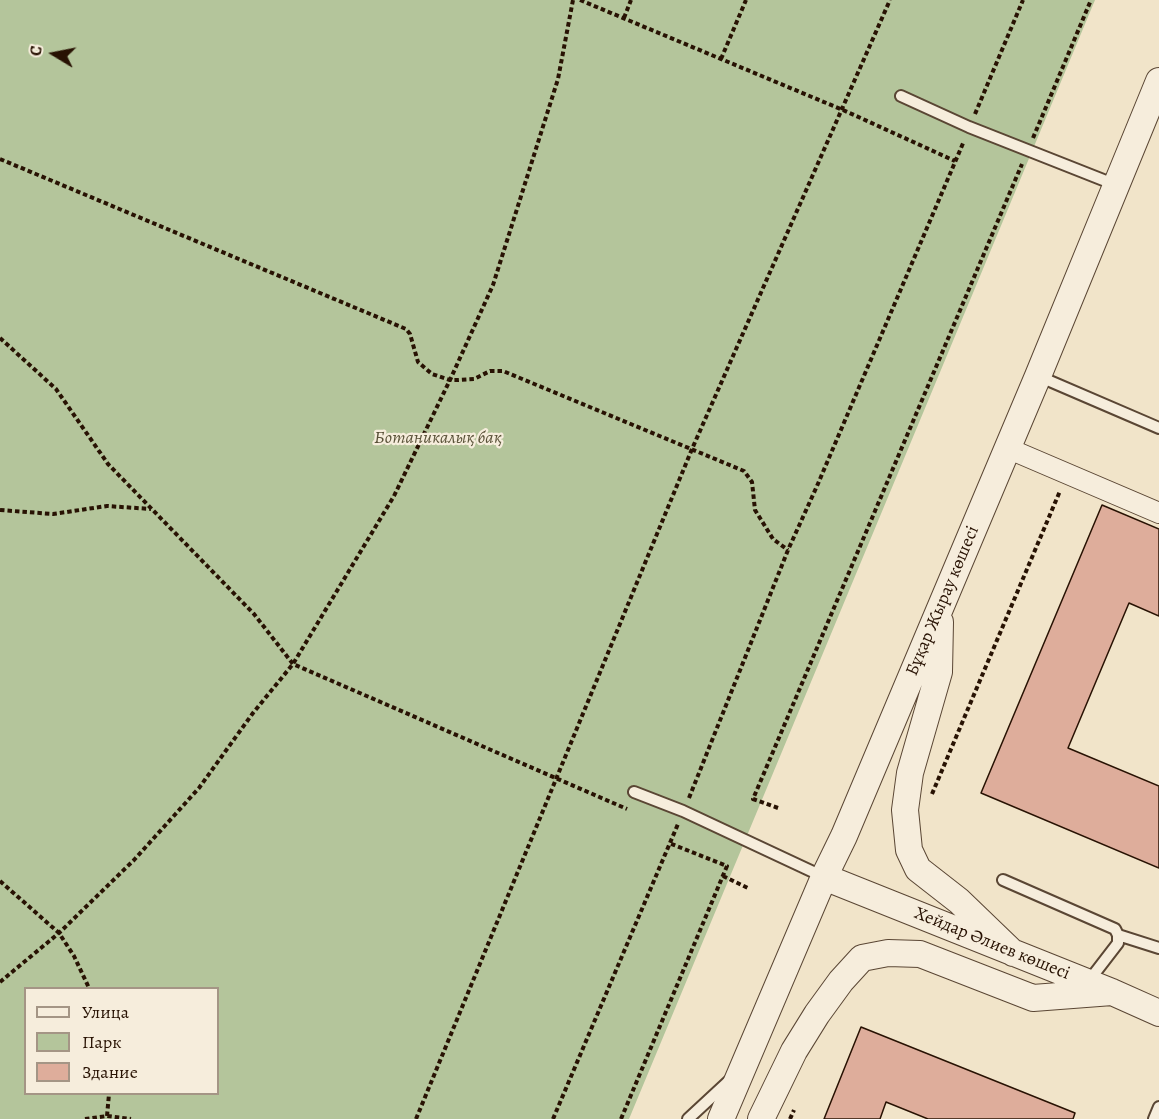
<!DOCTYPE html>
<meta charset="utf-8">
<style>
body{margin:0}
#map{position:relative;width:1159px;height:1119px;overflow:hidden;background:#f1e4c9;font-family:Alegreya,serif}
canvas{display:block}
.legend{position:absolute;left:24px;top:987px;width:195px;height:108px;box-sizing:border-box;background:#f6eddc;border:2px solid #a49585;margin:0;padding:8px 10px;list-style:none;font-size:18px;color:#281203}
.legend li{display:flex;align-items:center;gap:12px;height:30px}
.legend b{width:30px;border:2px solid #a49585}
.north{position:absolute;left:24px;top:24px;width:60px;height:60px;-webkit-text-stroke:4px #f6eddc;paint-order:stroke;rotate:280deg;font-size:16px;font-weight:700;line-height:24px;text-align:center;color:#281203}
.north::after{content:'';display:block;margin:auto;width:21px;height:27px;background:#281203;clip-path:polygon(50% 0,100% 100%,50% 72%,0 100%)}
</style>
<div id="map">
<canvas width="1159" height="1119"></canvas>
<ul class="legend">
<li><b style="height:8px;background:#f6eddc"></b>Улица</li>
<li><b style="height:16px;background:#b4c59b"></b>Парк</li>
<li><b style="height:16px;background:#dead9b"></b>Здание</li>
</ul>
<div class="north">С</div>
</div>
<script>
const context = document.querySelector('canvas').getContext('2d');
context.lineJoin = 'round';
function paint(path, color) {
  context.fillStyle = color;
  context.fill(path, 'evenodd');
}
function toPath(rows) {
  const path = new Path2D();
  for (const r of rows) {
    path.moveTo(r[0], r[1]);
    for (let i = 2; i < r.length; i += 2) path.lineTo(r[i], r[i + 1]);
  }
  return path;
}
function stroke(path, color, width, dash) {
  context.strokeStyle = color;
  context.lineWidth = width;
  context.lineCap = dash ? 'butt' : 'round';
  context.setLineDash(dash || []);
  context.stroke(path);
}
function drawText(font, color, halo, rows, align = 'center') {
  context.font = font + ' Alegreya,serif';
  context.lineWidth = 4.5;
  context.setLineDash([]);
  context.textBaseline = 'middle';
  context.strokeStyle = halo;
  context.fillStyle = color;
  for (const [text, x, y, turn = 0] of rows) {
    context.save();
    context.translate(x, y);
    context.rotate((+turn || 0) * Math.PI / 180);
    context.textAlign = isNaN(turn) ? turn : align;
    if (halo) context.strokeText(text, 0, 0);
    context.fillText(text, 0, 0);
    context.restore();
  }
}
paint(toPath([
 [0,0,1095,0,629,1119,0,1119],
 [26,988,218,988,218,1094,26,1094]
]), '#b4c59b');
const building = toPath([
 [1102,505,1159,529,1159,616,1129,603,1068,748,1159,786,1159,868,981,793,1102,505],
 [861,1027,1075,1113,1073,1119,928,1119,886,1102,880,1119,824,1119,861,1027]
]);
paint(building, '#dead9b');
stroke(building, '#281203', 1.5);
const service = toPath([
 [901,96,969,127,1116,185],
 [1038,376,1159,428],
 [634,792,683,811,824,877],
 [1003,880,1115,929,1118,935,1118,943,1088,982],
 [1118,935,1159,948],
 [688,1119,729,1081],
 [1154,1119,1159,1107]
]);
const minor = toPath([
 [1007,448,1159,513]
]);
const tertiary = toPath([
 [940,622,939,672,910,773,905,810,909,850,918,869,959,901,1013,953],
 [824,877,1112,992,1159,1013],
 [721,1119,824,877,844,836,1038,376,1159,81],
 [761,1119,794,1051,817,1014,841,981,862,958,888,953,920,954,1033,998,1112,992]
]);
stroke(service, '#5a4634', 14);
stroke(minor, '#5a4634', 22);
stroke(tertiary, '#5a4634', 28);
stroke(toPath([
 [580,0,843,110,955,161],
 [624,18,631,0],
 [721,59,746,0],
 [975,114,1023,0],
 [1033,138,1091,0],
 [0,159,406,329,410,334,418,362,432,374,450,380,458,380,474,379,490,371,503,371,744,471,752,482,755,510,773,539,788,550],
 [0,338,56,389,108,464,254,614,293,664,627,809],
 [0,510,53,514,107,506,151,509],
 [932,794,1060,491],
 [689,798,788,550,817,486,964,141],
 [778,808,753,799,1022,164],
 [723,876,750,889],
 [0,881,59,933,74,956,89,988],
 [0,982,59,933,134,860,199,788,253,713,293,664,394,496,450,380,493,285,558,79,573,0],
 [107,1116,109,1094],
 [85,1119,107,1116,131,1119],
 [416,1119,692,449,890,0],
 [553,1119,678,824],
 [621,1119,727,866,669,843],
 [790,1119,794,1110]
]), '#281203', 4, [4.5, 3]);
stroke(service, '#f6eddc', 10);
stroke(minor, '#f6eddc', 20);
stroke(tertiary, '#f6eddc', 26);
drawText('italic 18px', '#595138', '#f6eddc', [
 ["Ботаникалық бақ",438,439]
]);
drawText('18px', '#281203', '#f6eddc', [
 ["Бұқар Жырау көшесі",943,601,-67],
 ["Хейдар Әлиев көшесі",992,944,22]
]);
</script>
